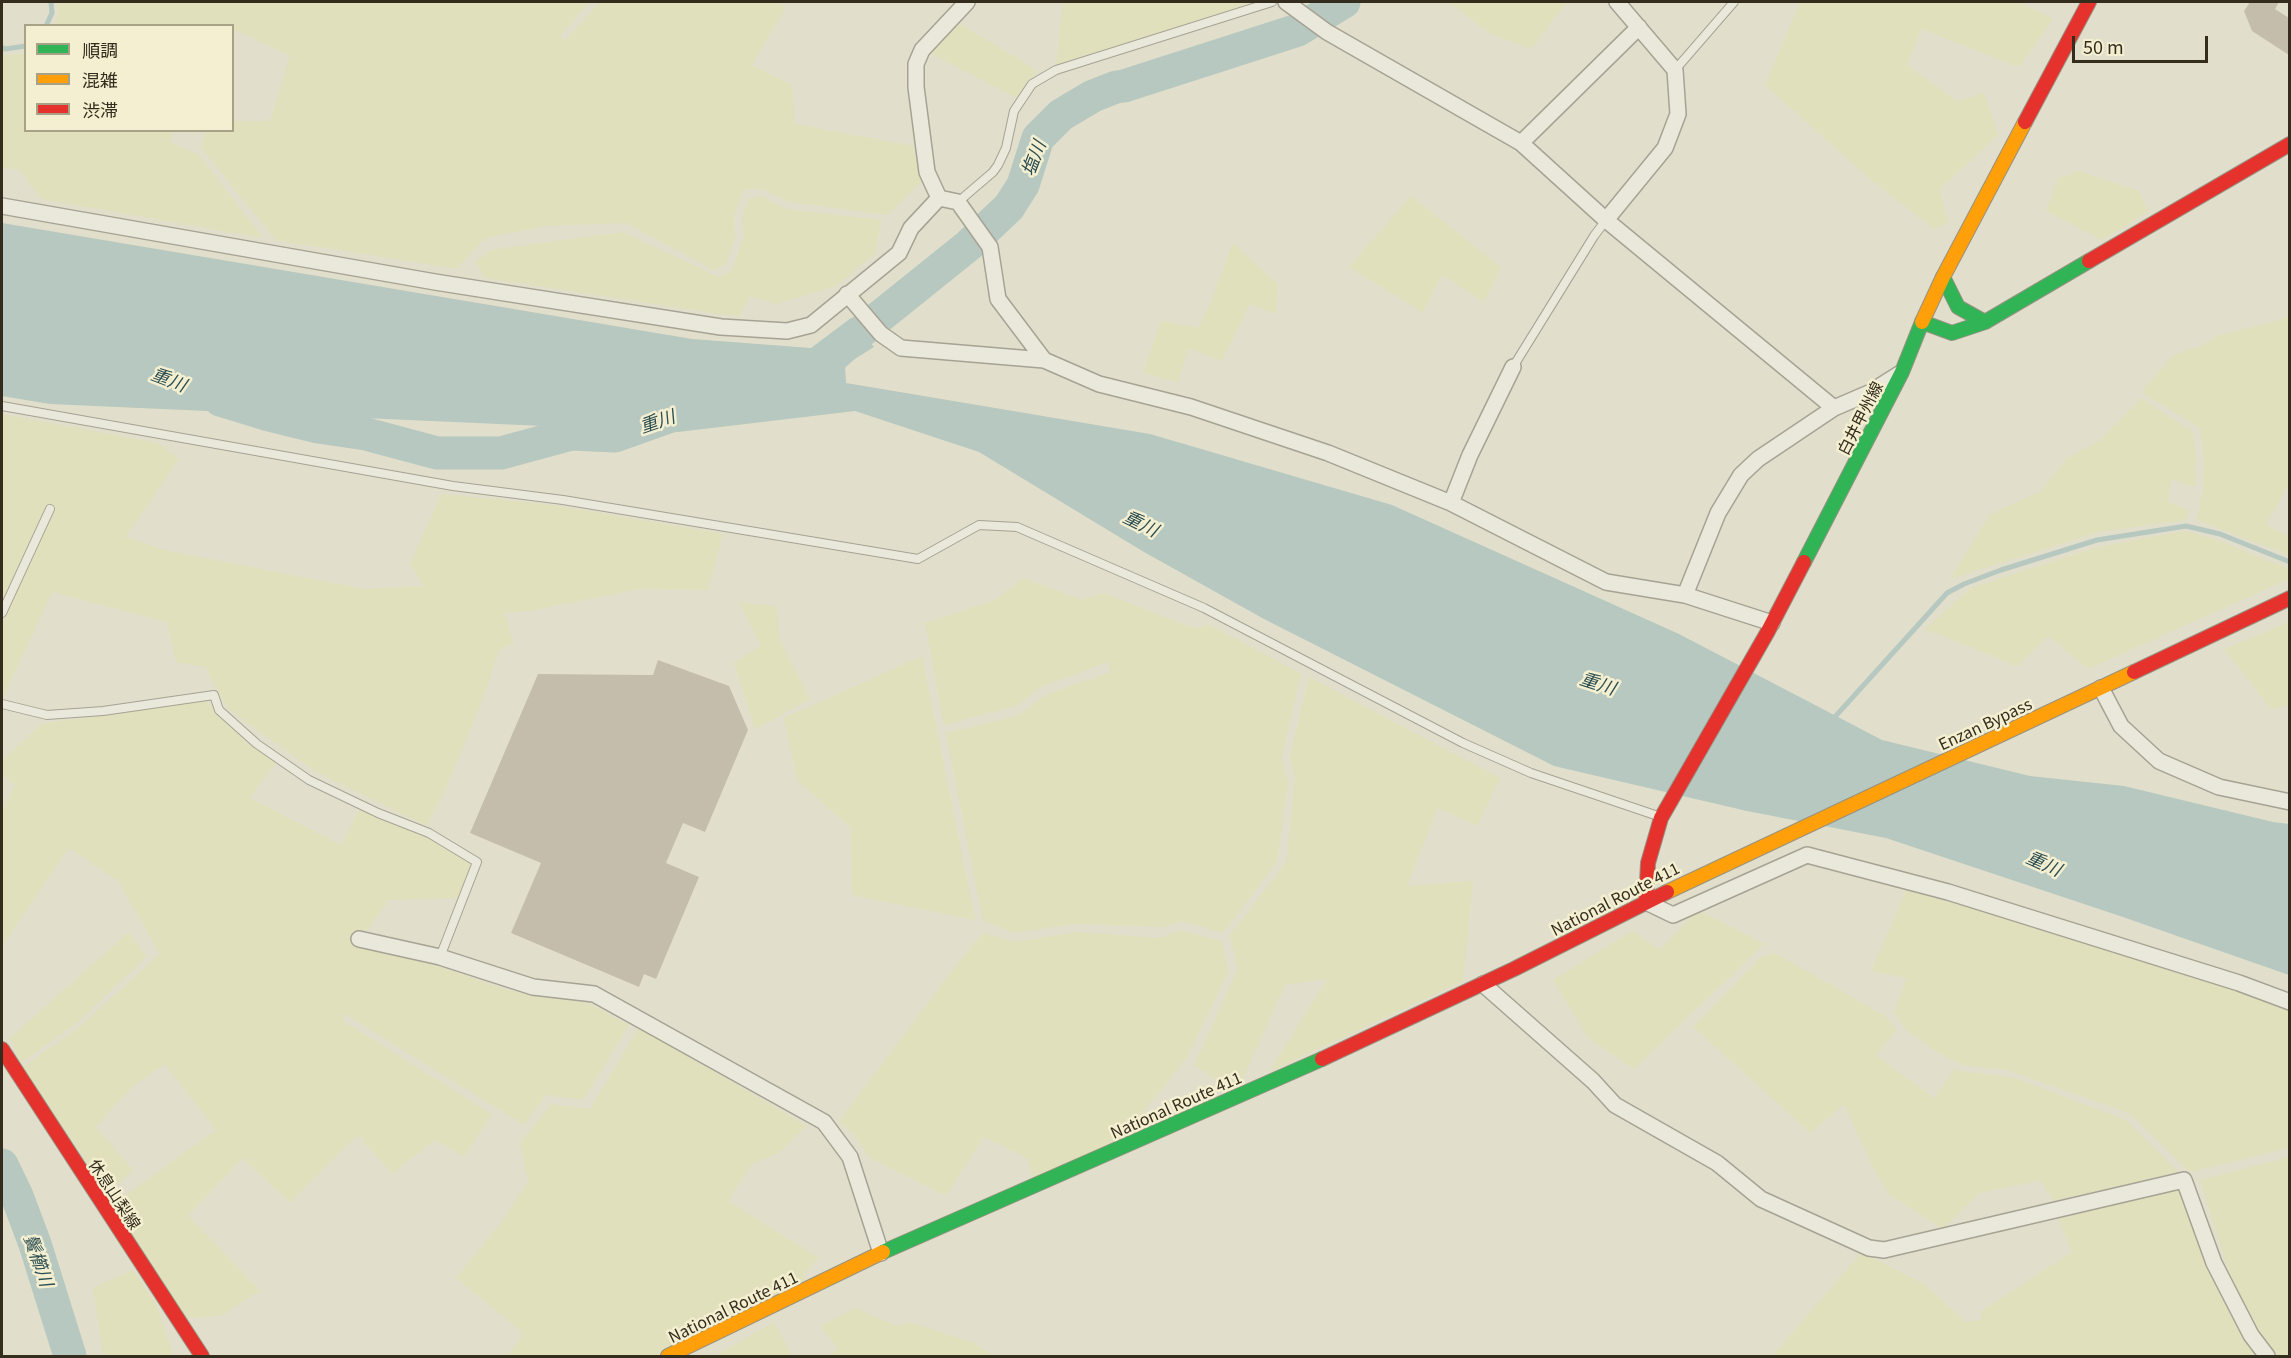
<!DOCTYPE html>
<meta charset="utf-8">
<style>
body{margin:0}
#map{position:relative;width:2291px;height:1358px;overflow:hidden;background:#e1dfcb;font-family:Georgia,"Noto Sans JP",serif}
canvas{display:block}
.frame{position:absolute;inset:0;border:3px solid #342c1d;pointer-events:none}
.legend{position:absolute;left:24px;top:24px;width:210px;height:108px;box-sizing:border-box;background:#f3efd0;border:2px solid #a7a188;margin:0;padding:8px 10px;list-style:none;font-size:18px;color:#342c1d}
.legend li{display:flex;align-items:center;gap:12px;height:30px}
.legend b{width:30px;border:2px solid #a7a188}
.scale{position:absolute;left:2072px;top:36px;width:136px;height:27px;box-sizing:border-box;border:3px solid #342c1d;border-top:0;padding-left:8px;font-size:18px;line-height:21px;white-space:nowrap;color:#342c1d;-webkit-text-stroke:4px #f3efd0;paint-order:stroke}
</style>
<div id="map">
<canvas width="2291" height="1358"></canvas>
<div class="frame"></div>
<ul class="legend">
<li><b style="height:8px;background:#30b455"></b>順調</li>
<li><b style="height:8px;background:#ff9f0a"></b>混雑</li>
<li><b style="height:8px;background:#e5322d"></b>渋滞</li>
</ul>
<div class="scale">50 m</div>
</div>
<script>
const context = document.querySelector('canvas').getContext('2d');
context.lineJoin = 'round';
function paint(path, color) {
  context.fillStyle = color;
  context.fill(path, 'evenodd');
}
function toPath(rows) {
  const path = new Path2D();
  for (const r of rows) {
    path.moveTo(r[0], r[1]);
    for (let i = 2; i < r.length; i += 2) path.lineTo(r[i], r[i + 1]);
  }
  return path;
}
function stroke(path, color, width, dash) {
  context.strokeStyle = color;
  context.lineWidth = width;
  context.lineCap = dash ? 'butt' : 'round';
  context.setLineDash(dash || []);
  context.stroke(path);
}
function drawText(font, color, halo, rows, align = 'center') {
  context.font = font + ' Georgia,"Noto Sans JP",serif';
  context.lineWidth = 5;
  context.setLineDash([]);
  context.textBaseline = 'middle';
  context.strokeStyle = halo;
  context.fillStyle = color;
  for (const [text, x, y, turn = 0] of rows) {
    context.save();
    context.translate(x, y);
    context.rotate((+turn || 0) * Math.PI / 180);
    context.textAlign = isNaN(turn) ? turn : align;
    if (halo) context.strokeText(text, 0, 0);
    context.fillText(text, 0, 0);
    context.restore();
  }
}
paint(toPath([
 [57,2,590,2,560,36,565,41,599,2,775,2,786,7,752,65,792,85,795,124,913,146,922,181,888,215,790,202,762,189,743,190,734,215,735,237,726,264,714,270,626,223,546,226,485,238,457,269,276,240,201,148,206,131,232,130,233,121,270,121,290,56,233,29,232,26,221,24,219,26,55,26,58,16],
 [1063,2,1267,2,1056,65],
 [1448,2,1567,2,1531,49,1491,34],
 [1800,2,2020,2,2053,19,2019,67,1921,29,1907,65,1957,101,1984,93,1998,135,1940,189,1948,223,1934,229,1871,180,1765,85],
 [956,21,1038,71,1016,98,932,54],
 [2,52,8,55,25,54,26,130,173,131,170,142,198,154,263,238,41,199,19,169,2,168],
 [2079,171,2139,191,2149,211,2102,240,2046,211,2058,178],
 [761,196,786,209,881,220,875,254,836,286,776,304,750,296,739,317,485,278,475,262,490,250,623,232,718,277,732,270,744,236,742,215,750,198],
 [1411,196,1501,267,1484,302,1442,275,1423,313,1349,267],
 [1233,243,1278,284,1276,314,1250,304,1222,361,1188,348,1178,382,1143,373,1161,321,1198,328,1210,304],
 [2289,313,2289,484,2266,524,2289,537,2289,555,2197,520,2203,488,2204,460,2200,428,2143,393,2145,387,2175,354,2202,346,2220,335,2284,319],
 [2141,398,2193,432,2196,458,2195,487,2171,479,2168,502,2189,510,2187,520,2099,532,1950,579,1990,515,2041,491,2067,458,2099,441],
 [2,414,158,443,179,459,126,537,164,550,364,589,424,586,410,565,441,494,553,505,723,534,708,590,641,589,529,611,505,613,513,643,499,651,479,708,449,781,427,826,316,772,228,709,205,667,176,662,167,622,52,592,2,700,2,623,55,510,49,505,2,603],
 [2184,531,2215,539,2289,569,2289,579,2088,669,2049,636,2017,666,1925,629,1971,588,2094,548],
 [1024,578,1082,600,1103,593,1197,629,1208,624,1301,674,1281,759,1288,781,1277,862,1223,933,1181,921,1164,927,1076,924,1015,933,983,921,946,733,1020,715,1045,695,1111,672,1108,662,1041,687,1016,706,944,725,925,623,993,601],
 [739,602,777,607,779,638,810,699,755,729,734,663,761,646],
 [2289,622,2289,705,2271,709,2224,649],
 [922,656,975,920,852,895,851,828,797,780,784,718],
 [1309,677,1500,778,1477,826,1438,808,1407,886,1473,881,1463,981,1269,1072,1327,979,1285,985,1243,1078,1231,1090,1194,1065,1238,969,1230,935,1287,861,1295,778,1290,757],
 [204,700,280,757,250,798,341,845,360,808,435,840,477,862,463,898,389,900,360,939,508,990,588,1003,629,1025,583,1100,546,1095,524,1125,345,1014,342,1020,492,1114,464,1157,435,1140,392,1174,358,1135,290,1203,243,1158,188,1215,260,1291,222,1315,182,1319,113,1204,216,1130,165,1064,132,1087,96,1127,133,1170,108,1193,22,1068,78,1028,160,954,118,881,69,848,2,946,2,807,4,808,15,785,2,774,2,760,42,724],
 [1907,889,2243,991,2289,1010,2289,1148,2190,1172,2129,1113,2007,1070,1962,1065,1935,1051,1904,1028,1894,1012,1907,978,1871,971],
 [1698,910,1764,944,1634,1069,1588,1038,1553,980,1632,931,1660,950],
 [1179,930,1222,941,1228,972,1188,1056,1144,1111,1132,1133,1033,1181,1028,1159,984,1137,946,1196,869,1157,855,1136,839,1121,958,963,983,933,1015,942,1078,932,1162,938],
 [129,932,146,957,77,1023,20,1063,10,1038],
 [1775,953,1885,1016,1897,1030,1876,1055,1934,1098,1954,1070,2015,1078,2126,1120,2180,1174,2055,1205,2041,1180,1980,1193,1943,1229,1890,1195,1873,1168,1844,1104,1811,1133,1693,1027,1761,957],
 [639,1028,807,1126,779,1153,751,1165,728,1201,819,1258,803,1275,809,1288,660,1356,508,1356,520,1338,521,1331,456,1278,500,1224,528,1181,520,1143,551,1104,590,1109],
 [2289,1157,2289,1356,2272,1356,2235,1292,2200,1180],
 [2187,1184,2262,1356,1772,1356,1862,1252,1926,1285,1965,1322,1982,1320,1981,1311,2072,1252,2058,1217],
 [133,1270,157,1306,173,1356,103,1356,93,1288],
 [855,1308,897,1326,909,1322,974,1343,995,1356,826,1356,838,1349,820,1326],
 [774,1322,792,1356,715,1356]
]), '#e0e0bc');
paint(toPath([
 [2,223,692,339,811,348,851,318,874,347,845,365,846,383,1150,434,1392,505,1679,634,1882,740,2030,776,2124,786,2273,822,2289,824,2289,975,2120,916,1886,838,1747,811,1554,766,1264,619,1144,552,979,452,855,411,678,432,50,404,2,396]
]), '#b6c8bf');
stroke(toPath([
 [46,26,52,13,51,2],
 [2,47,5,49,26,46],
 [1833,719,1947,593,1964,584,2001,570,2097,540,2186,526,2220,534,2290,562]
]), '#b6c8bf', 5);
stroke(toPath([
 [829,360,852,339,969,245,1009,207,1023,185,1038,138,1061,115,1093,96,1116,87,1124,86,1298,30,1344,2],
 [220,400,269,415,318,427,366,434,437,453,501,453,571,434,615,436,674,415],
 [2,1165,17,1196,35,1244,70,1356]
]), '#b6c8bf', 33);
paint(toPath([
 [2250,2,2279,2,2275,9,2289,18,2289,55,2252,31,2244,11],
 [658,660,729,686,748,730,705,832,683,823,666,863,699,877,656,979,644,974,639,987,511,933,541,863,470,833,538,674,653,675]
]), '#c5bdac');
const lane = toPath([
 [1675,70,1734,2],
 [958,202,993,172,998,165,1006,148,1014,111,1032,84,1056,70,1272,2],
 [1513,367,1594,236,1606,220],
 [2,406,453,486,563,500,918,559,979,525,1017,527,1204,608,1463,743,1531,773,1658,816],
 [2,613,50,509],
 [2,704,47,715,103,711,214,695,219,710,257,744,309,780,378,813,429,833,477,862,440,957]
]);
const street = toPath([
 [967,2,922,50,916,64,916,87,927,172,939,198,958,202,990,247,998,299,1044,360,1099,384,1191,407,1328,453,1451,503,1606,582,1685,595,1718,513,1741,475,1758,459,1834,408,1869,393,1899,374],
 [1286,2,1327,32,1521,143,1606,220,1834,408],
 [1521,143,1639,27],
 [2,206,435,282,721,327,787,331,811,325,899,253,911,228,939,198],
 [1606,220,1665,148,1678,114,1675,70,1617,2],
 [847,294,881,334,901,348,1044,360],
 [1451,503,1470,455,1513,367],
 [1685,595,1772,623],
 [2101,688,2121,726,2159,761,2219,787,2290,802],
 [1646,902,1673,915,1807,855,1948,892,2239,983,2290,1002],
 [359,939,440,957,533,987,594,994,824,1122,850,1157,881,1253],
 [1483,984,1593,1081,1615,1105,1717,1163,1761,1199,1869,1248,1884,1250,2184,1180,2214,1263,2251,1335,2267,1356]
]);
const fast = toPath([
 [1943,277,1958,307,1985,322],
 [1804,562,1902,372,1922,322,1952,333,1985,322,2089,261],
 [883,1252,1322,1059]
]);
const slow = toPath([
 [1922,322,1943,277,2025,122],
 [1667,892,2134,672],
 [668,1356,883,1252]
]);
const jam = toPath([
 [2025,122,2089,2],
 [2089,261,2290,144],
 [2134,672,2290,598],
 [1646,902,1648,863,1661,818,1767,633,1804,562],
 [2,1049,202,1356],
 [1322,1059,1514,969,1667,892]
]);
stroke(lane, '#a6a294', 10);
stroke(street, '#a6a294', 18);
stroke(fast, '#969284', 16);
stroke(slow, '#969284', 16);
stroke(jam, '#969284', 16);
stroke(lane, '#eae8db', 8);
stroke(street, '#eae8db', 15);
stroke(fast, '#30b455', 14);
stroke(slow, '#ff9f0a', 14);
stroke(jam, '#e5322d', 14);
drawText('16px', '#342c1d', '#f3efd0', [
 ["白井甲州線",1860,418,-63],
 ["Enzan Bypass",1985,724,-25],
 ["National Route 411",1615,899,-27],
 ["National Route 411",1176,1105,-24],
 ["休息山梨線",115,1194,57],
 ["National Route 411",733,1307,-26]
]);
drawText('italic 18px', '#2d4f53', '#f3efd0', [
 ["塩川",1033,158,-69],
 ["重川",169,379,21],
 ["重川",657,421,-19],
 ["重川",1141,523,26],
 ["重川",1598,683,18],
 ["重川",2044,863,24],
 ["鬢櫛川",39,1260,71]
]);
</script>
